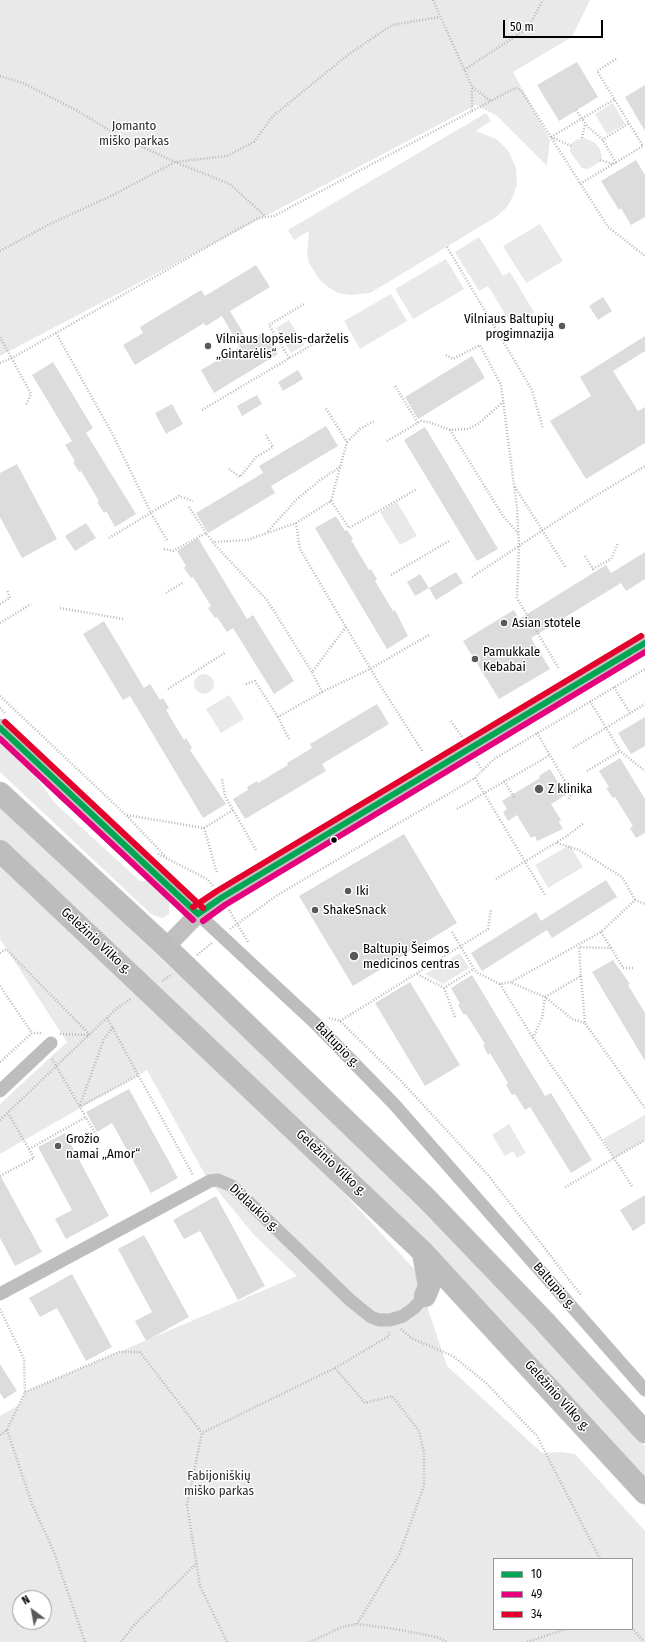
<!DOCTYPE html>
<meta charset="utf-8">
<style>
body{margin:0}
#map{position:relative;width:645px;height:1642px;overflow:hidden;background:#fff;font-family:"Fira Sans Condensed",sans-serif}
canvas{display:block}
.legend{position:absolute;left:493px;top:1558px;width:140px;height:72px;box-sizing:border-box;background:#fff;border:1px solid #999;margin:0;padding:5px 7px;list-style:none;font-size:12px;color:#000}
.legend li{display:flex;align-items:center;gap:8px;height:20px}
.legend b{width:20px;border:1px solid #999}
.north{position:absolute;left:12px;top:1590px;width:40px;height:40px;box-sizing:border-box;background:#fff;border:1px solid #999;border-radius:50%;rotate:328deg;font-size:11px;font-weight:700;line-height:16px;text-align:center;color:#000}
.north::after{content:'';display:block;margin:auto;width:14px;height:18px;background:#595959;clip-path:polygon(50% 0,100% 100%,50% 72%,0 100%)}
.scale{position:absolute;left:503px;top:20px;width:100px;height:18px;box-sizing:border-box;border:2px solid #000;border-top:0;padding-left:5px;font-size:12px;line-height:14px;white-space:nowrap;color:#000;-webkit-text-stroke:3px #fff;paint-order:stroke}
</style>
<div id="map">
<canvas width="645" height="1642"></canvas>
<ul class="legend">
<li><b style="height:5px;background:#00a651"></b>10</li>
<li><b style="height:5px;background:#e5007d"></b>49</li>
<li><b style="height:5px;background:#e4002b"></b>34</li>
</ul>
<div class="north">N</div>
<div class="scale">50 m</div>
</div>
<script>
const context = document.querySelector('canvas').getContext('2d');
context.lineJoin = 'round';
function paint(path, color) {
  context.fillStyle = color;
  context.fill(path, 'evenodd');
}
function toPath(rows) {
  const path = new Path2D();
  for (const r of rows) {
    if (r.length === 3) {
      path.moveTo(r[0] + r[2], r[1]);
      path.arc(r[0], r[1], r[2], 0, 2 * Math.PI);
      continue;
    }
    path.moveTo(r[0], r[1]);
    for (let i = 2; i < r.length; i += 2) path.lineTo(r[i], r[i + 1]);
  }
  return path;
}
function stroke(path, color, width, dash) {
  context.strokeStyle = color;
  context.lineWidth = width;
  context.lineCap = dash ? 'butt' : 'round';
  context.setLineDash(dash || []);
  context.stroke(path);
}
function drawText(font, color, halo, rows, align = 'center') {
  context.font = font + ' "Fira Sans Condensed",sans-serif';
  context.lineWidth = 3;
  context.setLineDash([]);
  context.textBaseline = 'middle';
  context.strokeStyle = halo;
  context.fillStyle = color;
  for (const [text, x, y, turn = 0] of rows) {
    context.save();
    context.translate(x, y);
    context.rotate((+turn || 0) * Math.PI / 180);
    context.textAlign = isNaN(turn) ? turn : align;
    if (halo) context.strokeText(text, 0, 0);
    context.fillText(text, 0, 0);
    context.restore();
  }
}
paint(toPath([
 [0,0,590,0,572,37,513,72,550,140,547,166,496,115,476,105,0,356],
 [613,103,625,124,607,134,595,114],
 [486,113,491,121,476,131,496,139,504,146,509,152,516,168,517,184,513,196,507,207,496,217,370,293,350,295,338,293,328,287,319,279,309,263,307,254,309,231,294,240,288,230],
 [585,138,595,143,600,149,602,157,600,162,588,169,582,168,570,152,571,144,576,140],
 [540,224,563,261,526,283,503,246],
 [479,237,503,276,510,272,534,312,512,325,488,286,479,291,455,252],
 [446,259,464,289,413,319,395,289],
 [391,294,407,321,360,349,344,321],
 [289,320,304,345,291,353,276,328],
 [397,502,417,536,400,545,380,512],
 [204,684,10],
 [229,695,244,719,221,733,206,709],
 [0,743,35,776,55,803,140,881,149,881,170,901,169,914,162,918,151,914,0,772],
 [0,807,408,1192,547,1338,645,1446,645,1480,76,910,0,839],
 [570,845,583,867,548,888,535,865],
 [0,863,329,1177,415,1270,447,1366,542,1453,561,1452,575,1454,645,1531,645,1642,0,1642,0,1416,19,1405,25,1392,297,1276,254,1235,205,1175,147,1070,0,1154,0,1104,67,1042,0,939],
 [494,1559,632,1559,632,1629,494,1629],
 [20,1598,44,1598,44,1622,20,1622],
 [460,953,469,968,443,984,425,974],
 [645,1115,645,1140,614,1158,603,1139],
 [509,1124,526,1153,517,1158,513,1151,505,1156,492,1135]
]), '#e9e9e9');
paint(toPath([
 [577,62,598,97,559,121,537,85],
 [645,85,645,131,625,97],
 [636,160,645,175,645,217,631,225,621,208,619,210,601,181],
 [256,265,270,287,230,311,245,336,249,334,252,339,264,332,278,354,214,393,201,370,240,347,222,316,206,326,204,323,135,365,123,345,143,333,140,327,201,290,205,296],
 [603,297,612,311,598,320,589,306],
 [645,336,645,351,613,371,638,411,645,407,645,443,586,479,550,421,591,396,580,377],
 [472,356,485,378,418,419,405,397],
 [53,362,93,428,86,433,136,514,115,527,106,511,104,513,97,502,99,501,81,471,79,472,73,462,75,461,65,445,72,441,32,375],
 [298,370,303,379,283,391,278,382],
 [257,395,262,404,242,416,237,406],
 [172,404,183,424,166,434,155,413],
 [326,426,338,446,271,486,275,493,208,533,196,513,263,473,259,466],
 [425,427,498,549,477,561,404,440],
 [17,464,57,539,22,558,0,517,0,473],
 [336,516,345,531,347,530,353,539,351,540,369,570,371,569,377,579,375,581,393,611,395,610,408,636,387,649,315,528],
 [86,523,96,538,75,551,65,536],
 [198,538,247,619,253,615,294,681,274,694,233,628,227,632,217,617,215,618,208,608,211,606,193,577,191,578,184,568,186,566,177,551],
 [645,552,645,579,626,591,621,583,531,638,550,669,499,699,463,641,514,610,519,619,606,565,611,573],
 [456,572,463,583,436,600,429,588],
 [420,574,429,588,415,596,407,582],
 [104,621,144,688,150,684,160,700,163,698,169,708,166,710,184,740,186,738,192,748,190,750,226,804,203,818,130,696,123,700,83,634],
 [377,704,389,724,322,764,326,771,245,819,233,799,248,790,247,787,257,781,258,783,288,765,287,763,312,748,310,744],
 [645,717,645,746,631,754,618,733],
 [620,758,645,799,645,833,636,838,630,828,633,826,615,797,613,798,606,788,609,787,599,771],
 [550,769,566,795,551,804,561,820,559,822,563,829,537,841,535,836,531,838,517,815,508,821,503,812,507,809,502,801,540,778,539,776],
 [404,834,457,923,353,986,299,896],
 [606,880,617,897,552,938,547,930,482,971,471,953,536,912,541,921],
 [613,960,630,984,628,985,645,1013,645,1061,592,972],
 [472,975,545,1096,551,1093,592,1160,571,1173,530,1107,525,1110,515,1094,512,1095,506,1085,508,1083,490,1053,488,1055,483,1045,485,1044,466,1014,464,1015,458,1005,460,1004,451,988],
 [410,982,460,1065,425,1086,375,1003],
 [129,1089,178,1178,151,1193,112,1123,97,1132,86,1112],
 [65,1133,109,1216,66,1239,55,1219,72,1210,38,1147],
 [0,1175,42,1252,15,1266,0,1238],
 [645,1195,645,1223,633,1231,620,1210],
 [216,1196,265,1286,238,1300,200,1231,184,1239,173,1220],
 [144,1235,189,1317,146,1341,135,1321,152,1312,118,1249],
 [72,1274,112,1347,86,1361,57,1308,40,1317,29,1298],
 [0,1364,17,1391,4,1399,0,1393]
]), '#dcdcdc');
const highway = toPath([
 [0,793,166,947,426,1198,544,1321,645,1432],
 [0,851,423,1252,645,1493],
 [423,1252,429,1286,425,1296]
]);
stroke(highway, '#dbdbdb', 23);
stroke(toPath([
 [433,0,472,87,491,101,515,88,521,90,608,227,645,256],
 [464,70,528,28,543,0],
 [0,76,23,83,74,109,119,136,175,162,230,184,265,216],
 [576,110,588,127,603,140,616,163],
 [472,111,491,101],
 [551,137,615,99],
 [551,137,571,146],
 [582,138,585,124],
 [602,140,629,123],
 [600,160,613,164],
 [580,184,643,146,597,71,616,59],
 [447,247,532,390,543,429],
 [0,251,48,225,113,195,175,162,227,156,254,142,273,116,349,54,392,25,440,17],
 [56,333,113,435,151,513,168,542],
 [0,337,31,394,26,405],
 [446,355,453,359,480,345,501,385,517,508,519,547,517,598,559,669],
 [289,358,269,325,304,304],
 [0,363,12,358,258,218,274,216,472,111,472,87],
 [395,386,418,423],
 [202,410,325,337],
 [450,430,503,516,518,533],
 [387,441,421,421,429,422,450,430,468,429,478,424,503,402],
 [347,442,360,429,374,421],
 [229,469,240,477,256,457,273,447,266,435],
 [515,487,566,568],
 [331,501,349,528,417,489],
 [189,507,206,533],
 [296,523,300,549,380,685,423,752],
 [268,531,296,500,320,480,340,467],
 [109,538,179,496,193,501],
 [213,543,267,600,312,672],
 [164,549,173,551,206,533,213,542,247,540,296,523,331,501,347,442,325,407],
 [585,556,593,569,611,559,618,543],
 [391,575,449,541],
 [472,577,587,501,645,466],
 [166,593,184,582],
 [0,604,10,598,7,590],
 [60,608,123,619],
 [0,623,31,604],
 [246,684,255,681,278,717],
 [614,687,630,713],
 [168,689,226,652],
 [322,692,370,669,429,635],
 [0,696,126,815,166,857],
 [590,701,620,751,645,771],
 [0,708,6,714],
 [451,721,462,737],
 [537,733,572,793,569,799],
 [289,739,278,717,322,692,312,672,346,627],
 [573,748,645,704],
 [477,762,482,770],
 [587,771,620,751],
 [475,778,545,895],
 [504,781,514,797],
 [457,809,550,755],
 [233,810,256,850],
 [127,815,204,828,217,873],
 [204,828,233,810,225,796,222,779],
 [557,843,579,850,622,877,635,900],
 [158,854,207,879,213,886],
 [496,879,567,836,584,823],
 [229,910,248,942],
 [230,929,276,896,475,778,494,759,645,669],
 [452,932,474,969,478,973,500,984,511,982,601,932,635,900,645,904],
 [601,932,611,948],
 [0,953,6,949,90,1035],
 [197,955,212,943],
 [417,974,444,988,474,969],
 [581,976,585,1023,645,1108],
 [162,981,171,975],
 [512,983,545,997,581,976,579,947,611,948,623,968,634,968],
 [500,984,533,1038,614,1158,564,1188],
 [0,986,32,1033],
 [444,988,455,1017],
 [107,1018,193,1175],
 [329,1018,340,1021,401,1081,488,1175,581,1295],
 [340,1021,488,929,491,909],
 [60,1034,89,1035],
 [533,1038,542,1018,545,997,572,1019,585,1023],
 [52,1059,99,1140,100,1145],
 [0,1062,32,1033,43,1033],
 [80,1105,104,1039,113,1027],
 [81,1106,139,1075],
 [0,1120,116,1009,132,998],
 [29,1149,86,1117],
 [0,1176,34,1158,8,1113],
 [632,1186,614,1158,645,1140],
 [0,1309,24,1359,25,1392,7,1430,0,1435],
 [401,1329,411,1338,453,1356,486,1383,537,1436,600,1559],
 [335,1368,365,1403,392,1396,419,1431,424,1453,424,1486,399,1555,357,1624],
 [25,1392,119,1352,140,1352,202,1433],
 [7,1430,32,1504,54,1552,85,1642],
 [632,1628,644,1642],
 [121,1642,135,1624,196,1564],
 [227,1642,200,1586,187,1505,202,1433,335,1368,389,1336,389,1332],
 [310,1642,342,1627,357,1624,395,1629,437,1637,447,1642],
 [527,1642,566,1629]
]), '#b8b8b8', 2.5, [1, 2]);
stroke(toPath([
 [198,914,315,1023,394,1104,645,1390],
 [0,1091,51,1043],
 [0,1294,210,1181,218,1180,232,1186,350,1300,371,1317,379,1320,390,1320,403,1316,414,1308,425,1296]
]), '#bdbdbd', 13);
stroke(toPath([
 [0,728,198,914],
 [166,947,198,914,221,898,645,643]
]), '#c0c0c0', 18);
stroke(highway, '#bdbdbd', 22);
stroke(toPath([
 [0,728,198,914],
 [198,914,221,898,645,643]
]), '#00a651', 6);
stroke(toPath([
 [0,739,193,920],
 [203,921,225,905,645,652]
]), '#e5007d', 6);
stroke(toPath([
 [5,722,203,908],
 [193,907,217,891,641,636]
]), '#e4002b', 6);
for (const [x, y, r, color] of [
 [562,326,4,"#595959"],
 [208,346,4,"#595959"],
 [504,623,4,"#595959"],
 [475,659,4,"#595959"],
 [539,789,5,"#595959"],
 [334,840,3.5,"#000"],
 [348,891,4,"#595959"],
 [315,910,4,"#595959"],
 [354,956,5,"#595959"],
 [58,1146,4,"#595959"]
]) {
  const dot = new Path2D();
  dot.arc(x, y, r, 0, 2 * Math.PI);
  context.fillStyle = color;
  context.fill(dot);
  stroke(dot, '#fff', 1.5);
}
drawText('13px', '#2e2e2e', '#fff', [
 ["Jomanto",134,126],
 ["miško parkas",134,141],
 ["Fabijoniškių",219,1476],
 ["miško parkas",219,1491]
]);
drawText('13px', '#000', '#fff', [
 ["Vilniaus Baltupių",554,319,"right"],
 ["progimnazija",554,334,"right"],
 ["Vilniaus lopšelis-darželis",216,339],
 ["„Gintarėlis“",216,354],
 ["Asian stotele",512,623],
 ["Pamukkale",483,652],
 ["Kebabai",483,667],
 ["Z klinika",548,789],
 ["Iki",356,891],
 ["ShakeSnack",323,910],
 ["Baltupių Šeimos",363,949],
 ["medicinos centras",363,964],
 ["Grožio",66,1139],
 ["namai „Amor“",66,1154]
], 'left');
drawText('13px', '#000', '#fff', [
 ["Geležinio Vilko g.",96,941,43],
 ["Baltupio g.",337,1045,46],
 ["Geležinio Vilko g.",331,1163,43],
 ["Didlaukio g.",254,1208,43],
 ["Baltupio g.",554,1286,49],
 ["Geležinio Vilko g.",557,1396,48]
]);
</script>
